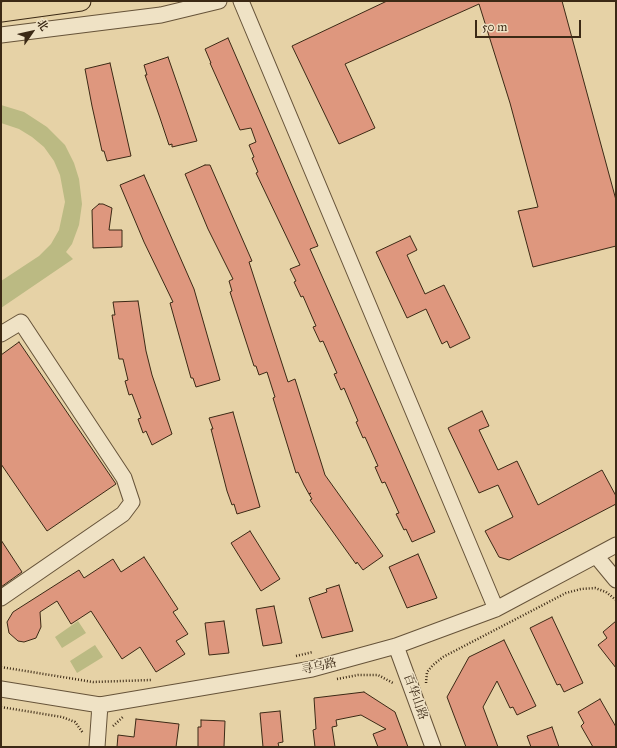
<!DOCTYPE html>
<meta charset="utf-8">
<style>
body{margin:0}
#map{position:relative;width:617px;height:748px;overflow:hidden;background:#e6d2a6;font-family:"IM FELL Great Primer","Noto Serif SC",serif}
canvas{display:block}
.frame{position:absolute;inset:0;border:2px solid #3b2915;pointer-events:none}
.north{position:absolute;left:12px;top:12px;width:40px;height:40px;-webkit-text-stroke:3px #efe2c5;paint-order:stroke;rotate:56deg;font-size:11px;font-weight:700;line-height:16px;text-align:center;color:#3b2915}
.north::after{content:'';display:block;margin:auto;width:14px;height:18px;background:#3b2915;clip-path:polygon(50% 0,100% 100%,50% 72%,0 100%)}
.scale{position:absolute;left:475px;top:20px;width:106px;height:18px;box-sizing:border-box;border:2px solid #3b2915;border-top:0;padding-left:5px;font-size:12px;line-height:14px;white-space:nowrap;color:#3b2915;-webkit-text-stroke:3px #efe2c5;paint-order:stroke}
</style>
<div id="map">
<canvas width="617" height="748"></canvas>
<div class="frame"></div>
<div class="north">北</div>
<div class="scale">50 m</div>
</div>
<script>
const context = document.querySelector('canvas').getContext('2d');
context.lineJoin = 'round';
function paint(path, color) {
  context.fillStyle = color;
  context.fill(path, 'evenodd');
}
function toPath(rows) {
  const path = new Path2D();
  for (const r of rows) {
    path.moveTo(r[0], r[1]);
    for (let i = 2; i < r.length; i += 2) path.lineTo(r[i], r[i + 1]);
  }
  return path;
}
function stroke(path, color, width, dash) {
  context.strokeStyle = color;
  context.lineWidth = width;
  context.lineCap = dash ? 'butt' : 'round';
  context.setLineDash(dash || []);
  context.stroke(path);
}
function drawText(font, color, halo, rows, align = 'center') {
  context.font = font + ' "IM FELL Great Primer","Noto Serif SC",serif';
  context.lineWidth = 3;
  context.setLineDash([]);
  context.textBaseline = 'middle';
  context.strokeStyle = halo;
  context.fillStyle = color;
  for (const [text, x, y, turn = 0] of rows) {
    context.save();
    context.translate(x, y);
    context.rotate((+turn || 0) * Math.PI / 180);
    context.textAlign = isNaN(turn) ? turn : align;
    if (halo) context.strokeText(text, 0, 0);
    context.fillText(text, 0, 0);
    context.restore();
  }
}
paint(toPath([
 [1,105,24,112,47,127,65,145,74,163,79,179,82,204,79,225,72,244,66,252,73,259,1,308,1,281,39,256,51,244,59,230,65,202,60,175,54,161,44,147,32,137,19,129,1,123],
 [78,621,86,633,62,648,55,637],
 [95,645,103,657,77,673,70,661]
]), '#bbba83');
const building = toPath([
 [387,1,562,1,616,200,616,246,533,267,518,211,538,207,510,103,479,4,345,64,375,128,339,144,292,46,387,1],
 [228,38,318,246,310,249,435,532,412,542,406,529,404,530,396,514,399,513,385,482,382,483,375,467,378,466,365,437,363,438,356,422,358,421,344,388,341,390,334,374,337,373,323,341,320,342,313,327,316,326,303,296,301,297,294,282,296,281,290,269,300,265,256,173,258,172,252,158,254,157,249,145,256,142,251,128,240,130,210,63,211,63,205,49,228,38],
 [168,57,197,141,172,147,172,144,169,145,160,118,145,75,147,75,144,65,168,57],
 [110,63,131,156,107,161,104,151,102,151,92,106,85,69,110,63],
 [205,165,210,165,252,261,249,262,288,382,295,379,325,475,383,556,363,570,357,562,356,564,310,500,312,499,309,494,311,493,309,494,304,485,298,472,296,473,273,398,275,397,267,372,259,375,256,366,254,366,230,292,232,291,229,281,233,279,208,229,185,174,205,165],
 [144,175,194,289,220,380,196,387,193,378,191,378,170,303,173,302,144,242,120,185,144,175],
 [99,204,103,204,112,208,109,230,122,230,122,247,93,248,92,210,99,204],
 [410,236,417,250,407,255,425,294,444,285,470,338,450,348,447,341,442,344,426,309,407,318,376,252,410,236],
 [138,301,146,351,152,375,172,434,152,445,146,431,143,433,138,419,141,418,132,394,129,395,125,381,128,380,123,359,119,359,112,315,115,315,113,302,138,301],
 [19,342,116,484,47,531,1,464,1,355,19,342],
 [482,411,489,426,479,430,498,470,517,461,538,505,602,470,616,496,616,504,509,560,499,557,485,531,513,517,498,485,479,493,448,428,482,411],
 [233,412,260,507,237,514,234,504,232,505,227,491,211,429,213,429,209,418,233,412],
 [250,531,280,579,261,591,231,543,250,531],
 [1,540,22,572,1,587,1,540],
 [418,554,437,598,407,608,389,567,418,554],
 [144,557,178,609,173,612,188,634,176,641,185,654,156,672,140,647,122,659,91,611,71,624,57,601,40,612,41,627,36,638,24,642,18,641,9,633,7,622,13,612,79,570,84,578,113,559,121,572,144,557],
 [339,585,353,631,322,638,309,598,327,592,326,589,339,585],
 [274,606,282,643,263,646,256,609,274,606],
 [552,617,583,683,564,692,560,684,557,685,530,628,552,617],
 [224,621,229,653,209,655,205,623,224,621],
 [616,621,616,668,598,645,607,638,603,632,616,621],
 [504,640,536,706,517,715,513,707,510,708,497,681,483,707,498,747,466,747,447,697,469,657,504,640],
 [364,692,395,712,408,747,378,747,373,734,386,729,361,715,336,720,337,726,332,727,335,747,315,747,313,730,316,729,314,698,364,692],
 [600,699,616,727,616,747,593,747,581,726,584,723,578,712,600,699],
 [280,711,283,742,278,743,279,747,263,747,260,713,280,711],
 [136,719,179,724,176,747,117,747,118,735,134,737,136,719],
 [201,720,225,721,224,747,198,747,198,727,201,727,201,720],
 [552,727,559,747,531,747,527,736,552,727]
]);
paint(building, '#de977e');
stroke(building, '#3b2915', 1);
const minor = toPath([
 [241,1,496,609],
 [1,35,161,15,219,1],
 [1,334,21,322,124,478,132,502,123,514,1,598],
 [597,557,616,580],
 [396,646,433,747],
 [1,689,100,705,312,669,396,646,496,609,616,545],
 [97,747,100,705]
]);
const major = toPath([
 [1,12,81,1]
]);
stroke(minor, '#665339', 17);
stroke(major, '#3b2915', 21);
stroke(toPath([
 [296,656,313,652],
 [1,667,93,682,151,680],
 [337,679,358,675,378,675,393,683],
 [426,683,427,672,433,665,443,657,566,593,581,589,595,588,606,592,616,600],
 [1,707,62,717,75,722,83,733],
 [113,726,124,716]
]), '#3b2915', 2.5, [1, 2]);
stroke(minor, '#efe2c5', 15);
stroke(major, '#e6d2a6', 19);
drawText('12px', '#3b2915', '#efe2c5', [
 ["寻乌路",319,667,-13],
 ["百华山路",415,697,70]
]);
</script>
